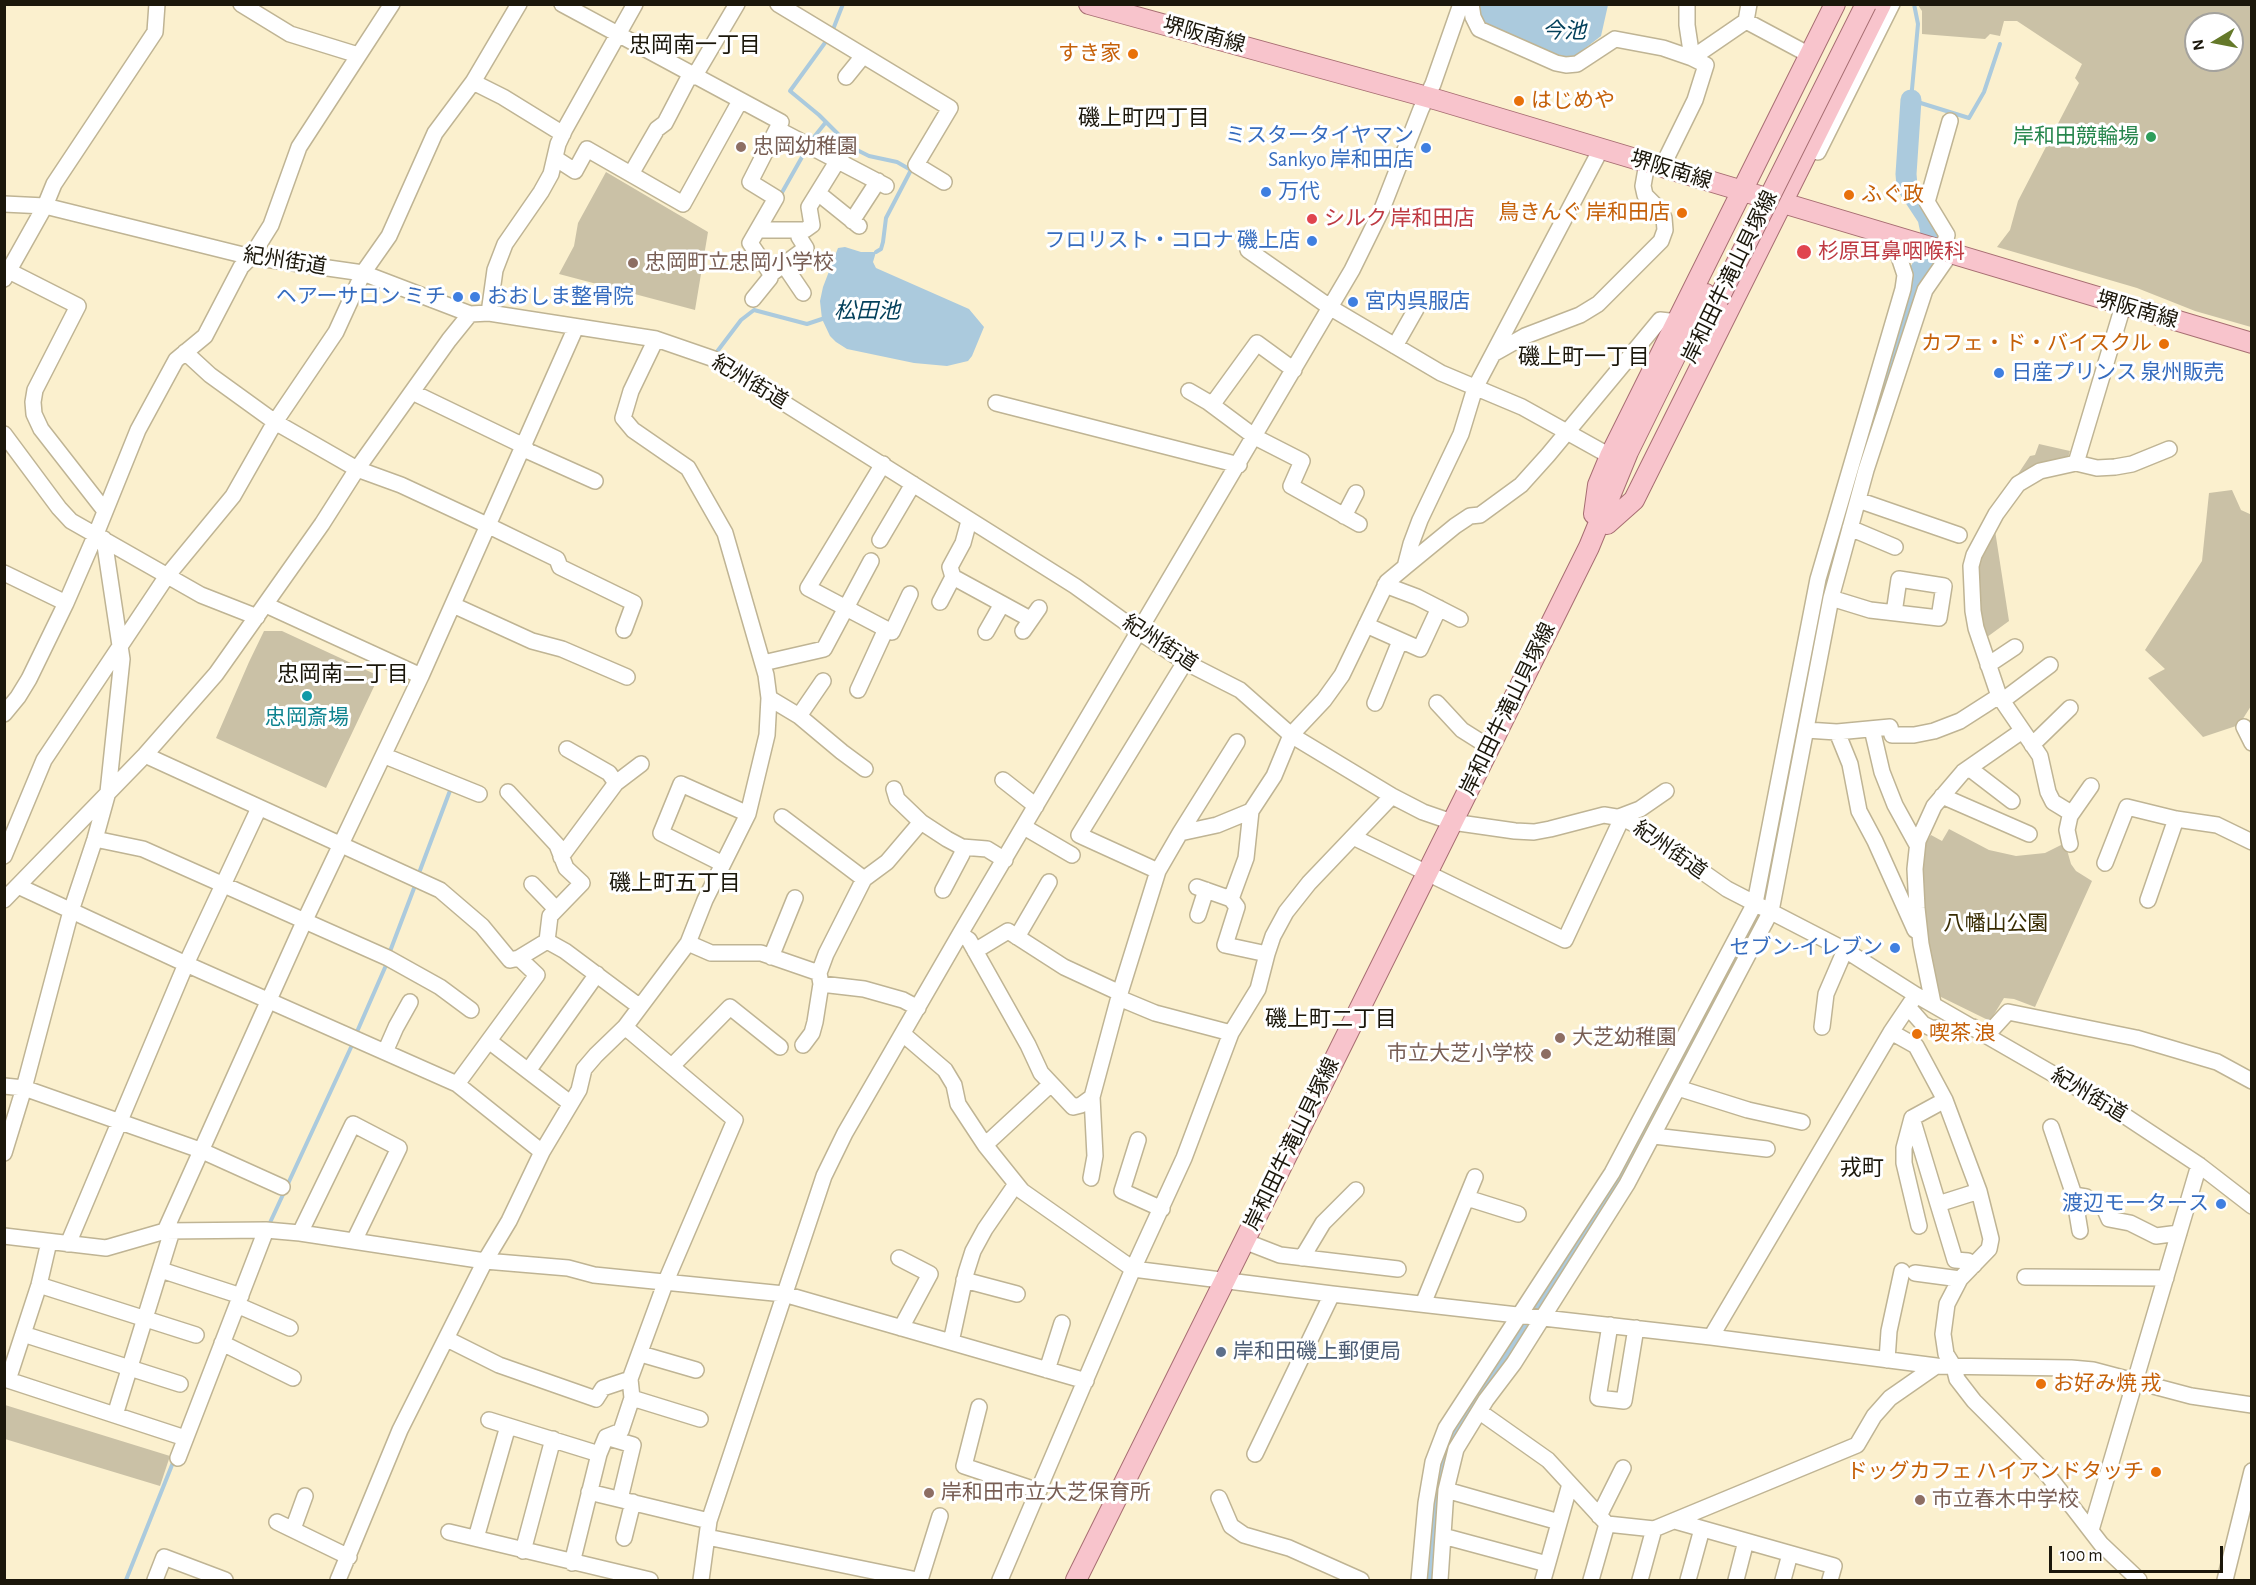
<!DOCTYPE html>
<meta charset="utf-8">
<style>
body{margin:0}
#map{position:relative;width:2256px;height:1585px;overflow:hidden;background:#fbf0ce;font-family:"Alegreya Sans",sans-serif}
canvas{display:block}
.frame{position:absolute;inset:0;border:6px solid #1b170b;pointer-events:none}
.north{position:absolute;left:2184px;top:12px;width:60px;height:60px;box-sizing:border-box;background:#fff;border:2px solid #a4a29d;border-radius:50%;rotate:260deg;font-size:16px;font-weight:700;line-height:24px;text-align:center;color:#1b170b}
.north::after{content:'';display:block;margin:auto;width:21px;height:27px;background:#65792a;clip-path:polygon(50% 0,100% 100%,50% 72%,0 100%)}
.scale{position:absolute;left:2049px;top:1546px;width:174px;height:27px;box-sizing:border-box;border:3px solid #1b170b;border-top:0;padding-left:8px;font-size:18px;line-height:21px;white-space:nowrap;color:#1b170b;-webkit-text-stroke:4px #fff;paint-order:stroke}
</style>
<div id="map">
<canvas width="2256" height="1585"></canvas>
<div class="frame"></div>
<div class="north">N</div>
<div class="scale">100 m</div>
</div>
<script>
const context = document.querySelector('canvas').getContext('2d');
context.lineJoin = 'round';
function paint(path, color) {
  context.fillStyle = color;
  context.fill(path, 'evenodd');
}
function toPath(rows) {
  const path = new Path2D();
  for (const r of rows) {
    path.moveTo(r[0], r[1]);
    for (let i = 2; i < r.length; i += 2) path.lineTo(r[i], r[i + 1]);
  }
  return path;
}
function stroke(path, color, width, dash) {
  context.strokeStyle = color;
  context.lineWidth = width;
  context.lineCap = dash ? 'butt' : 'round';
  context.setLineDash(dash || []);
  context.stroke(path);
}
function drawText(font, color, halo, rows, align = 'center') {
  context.font = font + ' "Alegreya Sans","Noto Sans JP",sans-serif';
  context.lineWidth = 6;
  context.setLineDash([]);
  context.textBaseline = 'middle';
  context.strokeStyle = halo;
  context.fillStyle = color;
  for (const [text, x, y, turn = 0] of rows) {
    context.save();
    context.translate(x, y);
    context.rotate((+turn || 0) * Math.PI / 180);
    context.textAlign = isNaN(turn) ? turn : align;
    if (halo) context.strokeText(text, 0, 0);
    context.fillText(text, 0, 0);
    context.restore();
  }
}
paint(toPath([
 [1918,5,2251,5,2251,327,2195,311,2137,288,1997,247,2010,230,2018,201,2079,83,2075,78,2082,64,2017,21,2004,21,2000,36,1990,34,1985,39,1922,34,1922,11],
 [2196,24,2232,24,2232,60,2196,60],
 [606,172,708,232,695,310,559,274,574,246,578,223],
 [2039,444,2070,451,2063,473,2024,483,2016,477,2030,456,2035,455],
 [2232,490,2241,510,2252,515,2251,706,2239,725,2203,737,2148,678,2165,669,2145,650,2202,561,2209,493],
 [1994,524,2009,621,1983,640,1978,628,1977,555],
 [264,631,282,631,379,676,326,788,216,738,249,662],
 [1949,829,1989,850,2016,856,2045,853,2065,843,2071,864,2076,871,2092,881,2035,1007,2014,999,2004,998,1990,1021,1939,996,1925,928,1916,899,1924,845,1931,835,1942,841],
 [5,1405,170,1456,160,1486,5,1439]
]), '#cac1a6');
paint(toPath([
 [1477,5,1608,5,1601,36,1570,60,1562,59,1482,22],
 [845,247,861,252,876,252,873,262,876,268,969,309,984,327,972,356,968,361,947,366,914,363,847,349,836,342,830,336,822,319,820,301,823,287,838,248]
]), '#abcadd');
stroke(toPath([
 [1914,4,1918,24,1911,100,1969,118,1984,92,2000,44],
 [832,32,843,4],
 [827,40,790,91,819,115,851,147,869,156,897,162,911,170,886,218,883,242,881,249,876,252],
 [810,142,826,122],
 [780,196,806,150],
 [713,352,716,353,741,320,754,310,807,324,822,319],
 [419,873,451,788],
 [389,954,416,883],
 [356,1034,387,963],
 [268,1227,353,1043],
 [126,1580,174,1460]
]), '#abcadd', 4);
stroke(toPath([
 [1861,459,1915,280,1923,266,1931,232,1928,218,1907,186,1906,174,1911,100],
 [1781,822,1825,581],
 [1427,1580,1434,1502,1441,1465,1457,1432,1560,1276,1633,1152,1761,914,1768,888]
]), '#abcadd', 21);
const minor = toPath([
 [241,4,290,34,358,55],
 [562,4,781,122,777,129,886,186],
 [778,4,950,108,916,165,944,182],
 [1471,4,1473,17,1479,29,1556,63,1566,65,1577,64,1615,39,1663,48,1692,58,1746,21,1804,52],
 [1746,21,1749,4],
 [694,77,737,4],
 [846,77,863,56],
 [473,82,503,97,563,134],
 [777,129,750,182,776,198,750,243,771,274,806,248,799,237,799,230],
 [1818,152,1892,4],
 [555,158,575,171,587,149,683,204,740,101],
 [1662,167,1695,100,1706,65,1692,58,1687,25,1687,4],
 [631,174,657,129,665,123,690,75],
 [818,193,859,226],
 [4,204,45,206,251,257,363,273,470,314,489,313,656,339,714,359,1075,586,1139,632,1185,662,1240,690,1291,735,1392,796,1423,812,1452,822,1515,831,1534,832,1550,829,1604,815,1622,818,1636,825,1727,889,1845,950,1916,995,2119,1112,2199,1165,2252,1206],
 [852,221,878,181],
 [758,230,805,230,812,225,809,207,843,152],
 [1248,250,1331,308,1441,373,1522,407,1610,456],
 [1942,251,1947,235,1927,202,1950,121],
 [784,265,803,293],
 [9,271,78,306,35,390,33,402,34,414,41,429,105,511],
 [4,279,45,206,54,184,155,32,157,4],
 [753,299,770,278,771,274],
 [489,313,495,270,505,244,541,192,551,174,558,144,565,129,635,4],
 [1395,346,1416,309],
 [185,352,210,375,275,422,357,469,401,485,487,525,557,559,560,567,634,603,624,630],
 [1493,354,1525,336,1580,315,1598,304,1661,241,1665,230,1664,218,1660,210,1645,195,1643,186,1647,163],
 [1189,391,1208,402,1255,437,1302,461,1291,486,1359,524],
 [412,392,524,446,528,451,595,481],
 [996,403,1239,465],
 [1212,405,1257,343,1294,370],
 [4,434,59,508,71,521,201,595,257,617],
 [2076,463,2097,468,2115,467,2132,464,2169,449],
 [1858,500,1959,535],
 [1344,516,1356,493],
 [969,521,963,543,950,567,953,577,1030,619],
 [1850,528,1895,547],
 [880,540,913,484],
 [1405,567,1455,526,1470,516,1480,515,1521,485,1548,455,1660,320,1678,322],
 [4,573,66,603],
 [1385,585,1417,597,1460,619],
 [1831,598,1870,610,1939,618,1944,586,1899,579,1894,613],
 [940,602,953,577],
 [266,605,421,676],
 [453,605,532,641,562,649,627,677],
 [1366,625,1420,649,1439,608],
 [886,629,892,632,910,594],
 [1023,631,1039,608],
 [986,632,1002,604],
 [763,663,824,649,871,561],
 [1988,665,2015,647],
 [858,690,886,629,808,588,883,464],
 [769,698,799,716,842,752,865,769],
 [2002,701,2050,665],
 [1375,703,1400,641],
 [1437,703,1462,730,1489,747],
 [4,714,18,697,29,679,66,603,96,534,138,430,176,360,205,336,241,267,251,257,271,225,299,147,392,4],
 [799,716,823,681],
 [2244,727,2252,743],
 [1872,729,1882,772,1895,805,1917,845],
 [1806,730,1837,732,1890,727,1892,735,1914,735,1934,731,1960,721,1999,696],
 [1837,732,1850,764,1859,811,1875,841,1915,930],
 [2032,745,2070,708],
 [567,749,609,773,616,783],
 [145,755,440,890,482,926,510,960,519,958,547,941,565,951,640,1007],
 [385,756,479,794],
 [1969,768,2012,801],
 [1003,780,1036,806],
 [894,789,897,799,921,822,947,839,962,847,987,849,1005,860],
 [508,792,557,845,566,868,582,883,550,916,547,941],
 [1942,796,2029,834],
 [2071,813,2053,802,2048,792,2040,756,1999,696,1976,628,1973,611,1971,566,1974,555,1996,514,2018,484,2040,471,2076,463,2123,306],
 [782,817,864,879],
 [1619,817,1640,809,1666,791],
 [1024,827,1072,855],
 [1180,833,1237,742],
 [1353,837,1565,940,1622,818],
 [95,839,143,849,388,958,440,987,471,1010],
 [2070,844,2067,830,2070,816,2091,786],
 [4,856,44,760,167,576,233,496,275,422,336,332,363,273,389,236,435,133,473,82,519,4],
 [561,857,616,783,641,764],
 [2105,863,2127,807,2176,819,2217,825,2252,842],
 [723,864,661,833,681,784,748,814],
 [1158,871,1079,835,1185,662],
 [532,884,556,909],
 [18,886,186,964,457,1084,542,1152],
 [1197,887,1231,899,1237,907,1225,945,1267,954],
 [943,890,962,854,962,847],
 [1231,899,1246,858,1251,811],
 [4,900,145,755,216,674,322,524,357,469,449,340,470,314],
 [2148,900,2176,819],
 [1198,915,1206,890],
 [960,934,969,940,1028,1045,1041,1073,1073,1107,1081,1105,1092,1097],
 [1017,937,1049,882],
 [688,943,711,953,761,953,819,973],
 [975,951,1008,931,1064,967,1120,993],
 [771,957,795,898],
 [821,984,864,989,903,1000,918,1008],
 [1119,998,1155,1013,1231,1033],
 [1933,1003,1921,944,1917,908,1915,869,1918,841,1934,806,1963,772,2022,731],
 [1908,1007,1923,1024,1931,1028,1948,1029,1973,1027],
 [1822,1027,1826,994,1845,950],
 [1891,1032,1916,1046,1945,1100,1979,1191,1991,1239,1989,1249,1960,1279,1947,1304,1943,1334,1946,1354,1954,1367,1957,1379,1974,1401,2047,1474,2101,1544,2139,1580],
 [903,1034,945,1070,954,1085,958,1104,985,1145,1022,1191,1133,1269,1332,1294,1711,1337,1936,1366,2071,1368,2093,1370,2191,1396,2252,1405],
 [1987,1035,2008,1012,2136,1038,2217,1062,2252,1081],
 [489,1041,570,1103],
 [803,1045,812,1033,815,1022,821,984,819,973,826,954,864,879,887,862,921,822],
 [385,1052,396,1027,410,1002],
 [672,1066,730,1007,780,1047],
 [528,1071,597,974],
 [457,1084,537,975,519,958],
 [4,1086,24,1088,200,1150,282,1187],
 [1678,1088,1748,1110,1802,1122],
 [1912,1118,1955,1260,1968,1261,1974,1265],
 [2051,1127,2074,1195,2080,1231],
 [1654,1136,1767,1149],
 [1138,1140,1122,1191,1162,1209],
 [985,1145,1051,1084],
 [4,1153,24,1088,71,911,95,839,108,792,122,659,104,539],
 [1091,1178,1095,1156,1092,1097,1120,993,1158,871,1180,833,1217,825,1251,811,1274,776,1291,735,1324,700,1342,675,1387,582,1405,567,1411,544,1420,520,1461,434,1475,388,1601,149],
 [2074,1195,2086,1197,2093,1203,2102,1203,2109,1219,2130,1223,2156,1236,2179,1233],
 [1467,1198,1518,1214],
 [1938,1204,1979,1191],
 [1919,1226,1904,1163,1904,1148,1912,1118,1945,1100],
 [165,1231,304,922,421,676,576,327],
 [300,1233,353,1124,399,1148,354,1241],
 [4,1236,106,1248,165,1231,266,1230,300,1233,485,1261,568,1268,594,1275,784,1294,1086,1381],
 [1244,1241,1280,1255,1398,1269],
 [49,1242,39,1285,8,1380,185,1438],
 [68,1244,186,964,259,808],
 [899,1258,930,1274,901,1328],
 [1302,1258,1323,1223,1356,1190],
 [161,1270,241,1296],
 [1915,1273,1960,1279],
 [2025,1277,2166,1278],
 [964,1280,1017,1294],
 [39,1285,196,1335],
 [1423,1304,1475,1177],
 [237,1305,290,1328],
 [1610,1325,1598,1398,1624,1401,1636,1328],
 [23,1334,180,1384],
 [1711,1337,1891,1032,1916,995],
 [447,1339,499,1365,596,1399,603,1388,630,1379],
 [951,1342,966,1273,973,1251,985,1229,1016,1184],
 [222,1343,293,1378],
 [641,1354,696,1370],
 [1887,1360,1889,1331,1902,1271],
 [1047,1370,1062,1323],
 [632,1398,700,1419],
 [979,1407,964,1466,1039,1491],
 [1480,1412,1548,1460,1607,1524,1654,1529,1857,1445,1874,1416,1890,1398,1936,1366],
 [115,1415,172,1231],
 [489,1420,599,1454],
 [606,1437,633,1445,620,1499],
 [1255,1454,1332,1294],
 [178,1458,266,1230],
 [1446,1490,1559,1522],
 [589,1492,709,1521],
 [1219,1498,1231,1526,1244,1535,1289,1548,1361,1580],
 [1599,1516,1623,1468],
 [1675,1521,1834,1566,1830,1580],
 [277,1522,349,1557],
 [293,1529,305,1496],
 [2091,1530,2199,1165],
 [449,1532,650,1580],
 [1443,1536,1547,1564],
 [707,1537,917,1580],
 [476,1538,508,1426],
 [624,1538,633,1502],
 [523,1551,553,1439],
 [572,1563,599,1454,606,1437,621,1431,632,1398,630,1379,666,1281,735,1120,625,1027],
 [155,1580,164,1557,225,1580],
 [338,1580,400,1430,485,1261,509,1221,542,1152,579,1090,584,1069,596,1055,625,1027,688,943,705,900,748,814,767,735,769,698,766,675,725,533,688,468,633,430,623,418,631,391,656,339],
 [701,1580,709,1521,824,1176,845,1133,960,934,1352,270,1382,209,1421,109,1433,84,1461,4],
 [920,1580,940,1516],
 [1000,1580,1133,1269,1184,1158,1231,1033,1258,989,1267,954,1273,936,1286,912,1309,883,1392,796],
 [1419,1580,1426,1503,1433,1462,1446,1428,1612,1173,1755,903,1818,579,1903,289,1905,275,1898,254,1902,239],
 [1440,1580,1446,1490,1456,1449,1486,1400,1514,1363,1627,1184,1771,911,1831,598,1866,470,1925,290,1950,254],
 [1543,1580,1570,1484],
 [1591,1580,1607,1524],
 [1640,1580,1654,1529],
 [1688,1580,1702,1529],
 [1736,1580,1746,1541],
 [1783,1580,1790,1554],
 [2225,1580,2252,1471]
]);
const major = toPath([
 [1089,4,1438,100,2252,343],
 [1594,514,1598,485,1610,456,1835,4],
 [1607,524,1634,500,1881,4],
 [1076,1580,1589,547,1628,452,1706,294]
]);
stroke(minor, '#bfb494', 18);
stroke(major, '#a76e72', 22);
stroke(minor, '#fff', 15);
stroke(major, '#f8c4cc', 20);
const majorBridge = toPath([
 [1718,300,1866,4]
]);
stroke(majorBridge, '#a76e72', 22, []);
stroke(majorBridge, '#f8c4cc', 20);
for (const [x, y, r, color] of [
 [1133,54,6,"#e8710a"],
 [1519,101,6,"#e8710a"],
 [2151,137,6,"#2e9e5b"],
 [741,147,6,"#8d6e63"],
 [1426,148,6,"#3f7fe0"],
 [1266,192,6,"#3f7fe0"],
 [1849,195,6,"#e8710a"],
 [1682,213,6,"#e8710a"],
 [1312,219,6,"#e0444e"],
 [1312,241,6,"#3f7fe0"],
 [1804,252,8,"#e0444e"],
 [633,263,6,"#8d6e63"],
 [458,297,6,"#3f7fe0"],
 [475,297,6,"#3f7fe0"],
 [1353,302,6,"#3f7fe0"],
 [2164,344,6,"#e8710a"],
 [1999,373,6,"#3f7fe0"],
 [307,696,6,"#0f9aa8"],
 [1895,948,6,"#3f7fe0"],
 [1917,1034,6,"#e8710a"],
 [1560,1038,6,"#8d6e63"],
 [1546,1054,6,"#8d6e63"],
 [2221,1204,6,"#3f7fe0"],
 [1221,1352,6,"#5c6f8a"],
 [2041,1384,6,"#e8710a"],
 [2156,1472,6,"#e8710a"],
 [929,1493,6,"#8d6e63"],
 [1920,1500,6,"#8d6e63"]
]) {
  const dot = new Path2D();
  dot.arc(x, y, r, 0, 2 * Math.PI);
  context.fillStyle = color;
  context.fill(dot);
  stroke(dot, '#fff', 2);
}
drawText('21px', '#1b170b', '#fff', [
 ["堺阪南線",1204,35,15],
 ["堺阪南線",1671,170,17],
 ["紀州街道",285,261,9],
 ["岸和田牛滝山貝塚線",1730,277,-64],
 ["堺阪南線",2137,310,16],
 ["紀州街道",750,382,31],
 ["紀州街道",1160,643,33],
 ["岸和田牛滝山貝塚線",1508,709,-64],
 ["紀州街道",1670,850,35],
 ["紀州街道",2089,1095,31],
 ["岸和田牛滝山貝塚線",1292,1144,-64]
]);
drawText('21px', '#c56008', '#fff', [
 ["すき家",1121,54],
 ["はじめや",1531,101,"left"],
 ["ふぐ政",1861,195,"left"],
 ["鳥きんぐ 岸和田店",1670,213],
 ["カフェ・ド・バイスクル",2152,344],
 ["喫茶 浪",1929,1034,"left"],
 ["お好み焼 戎",2053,1384,"left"],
 ["ドッグカフェ ハイアンドタッチ",2144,1472]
], 'right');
drawText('21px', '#366cbe', '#fff', [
 ["ミスタータイヤマン",1414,136],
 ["Sankyo 岸和田店",1414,160],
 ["万代",1278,192,"left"],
 ["フロリスト・コロナ 磯上店",1300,241],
 ["ヘアーサロン ミチ",446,297],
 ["おおしま整骨院",487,297,"left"],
 ["宮内呉服店",1365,302,"left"],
 ["日産プリンス 泉州販売",2011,373,"left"],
 ["セブン-イレブン",1883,948],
 ["渡辺モータース",2209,1204]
], 'right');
drawText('21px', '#27864d', '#fff', [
 ["岸和田競輪場",2139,137]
], 'right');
drawText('21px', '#785e54', '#fff', [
 ["忠岡幼稚園",753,147],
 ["忠岡町立忠岡小学校",645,263],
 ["大芝幼稚園",1572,1038],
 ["市立大芝小学校",1534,1054,"right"],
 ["岸和田市立大芝保育所",941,1493],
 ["市立春木中学校",1932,1500]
], 'left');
drawText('21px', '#be3a42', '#fff', [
 ["シルク 岸和田店",1324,219],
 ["杉原耳鼻咽喉科",1818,252]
], 'left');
drawText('21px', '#0d838f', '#fff', [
 ["忠岡斎場",307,718]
]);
drawText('21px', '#382c03', '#fff', [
 ["八幡山公園",1996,924]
]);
drawText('21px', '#4e5e75', '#fff', [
 ["岸和田磯上郵便局",1233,1352]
], 'left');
drawText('italic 22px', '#03405b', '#fff', [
 ["今池",1564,31],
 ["松田池",867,311]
]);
drawText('22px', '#1b170b', '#fff', [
 ["忠岡南一丁目",695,45],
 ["磯上町四丁目",1144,118],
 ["磯上町一丁目",1584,357],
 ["忠岡南二丁目",343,674],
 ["磯上町五丁目",675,883],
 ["磯上町二丁目",1331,1019],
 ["戎町",1862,1168]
]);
</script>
